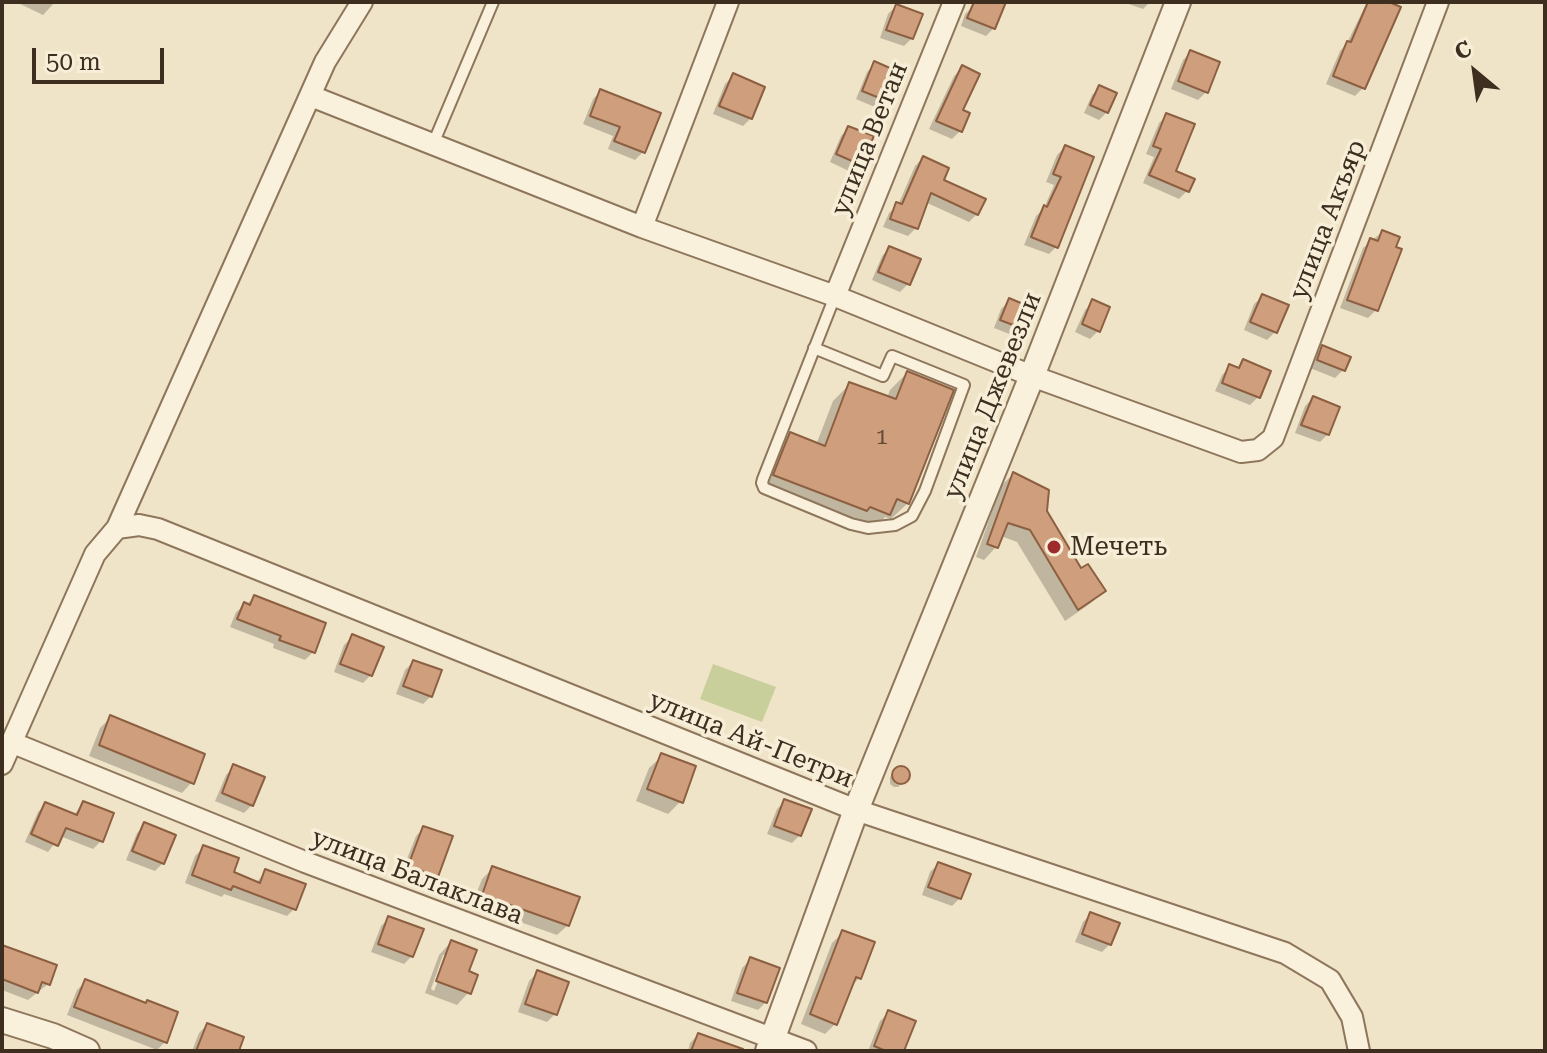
<!DOCTYPE html>
<meta charset="utf-8">
<style>
body{margin:0}
#map{position:relative;width:1547px;height:1053px;overflow:hidden;background:#f0e4c8;font-family:"Roboto Serif",serif}
canvas{display:block}
.frame{position:absolute;inset:0;border:4px solid #3d2e20;pointer-events:none}
.north{position:absolute;left:1435px;top:32px;width:80px;height:80px;-webkit-text-stroke:6px #f7eed8;paint-order:stroke;rotate:331deg;font-size:22px;font-weight:700;line-height:32px;text-align:center;color:#3d2e20}
.north::after{content:'';display:block;margin:auto;width:28px;height:36px;background:#3d2e20;clip-path:polygon(50% 0,100% 100%,50% 72%,0 100%)}
.scale{position:absolute;left:32px;top:48px;width:132px;height:36px;box-sizing:border-box;border:4px solid #3d2e20;border-top:0;padding-left:10px;font-size:24px;line-height:28px;white-space:nowrap;color:#3d2e20;-webkit-text-stroke:6px #f7eed8;paint-order:stroke}
</style>
<div id="map">
<canvas width="1547" height="1053"></canvas>
<div class="frame"></div>
<div class="north">С</div>
<div class="scale">50 m</div>
</div>
<script>
const context = document.querySelector('canvas').getContext('2d');
context.lineJoin = 'round';
function paint(path, color) {
  context.fillStyle = color;
  context.fill(path, 'evenodd');
}
function toPath(rows) {
  const path = new Path2D();
  for (const r of rows) {
    if (r.length === 3) {
      path.moveTo(r[0] + r[2], r[1]);
      path.arc(r[0], r[1], r[2], 0, 2 * Math.PI);
      continue;
    }
    path.moveTo(r[0], r[1]);
    for (let i = 2; i < r.length; i += 2) path.lineTo(r[i], r[i + 1]);
  }
  return path;
}
function stroke(path, color, width, dash) {
  context.strokeStyle = color;
  context.lineWidth = width;
  context.lineCap = dash ? 'butt' : 'round';
  context.setLineDash(dash || []);
  context.stroke(path);
}
function drawText(font, color, halo, rows, align = 'center') {
  context.font = font + ' "Roboto Serif",serif';
  context.lineWidth = 7;
  context.setLineDash([]);
  context.textBaseline = 'middle';
  context.strokeStyle = halo;
  context.fillStyle = color;
  for (const [text, x, y, turn = 0] of rows) {
    context.save();
    context.translate(x, y);
    context.rotate((+turn || 0) * Math.PI / 180);
    context.textAlign = isNaN(turn) ? turn : align;
    if (halo) context.strokeText(text, 0, 0);
    context.fillText(text, 0, 0);
    context.restore();
  }
}
paint(toPath([
 [713,664,776,687,762,722,700,699]
]), '#c9cf9b');
paint(toPath([
 [16,2,55,2,43,15],
 [978,2,1005,2,994,28,986,36,961,26,965,14],
 [1123,2,1150,2,1143,9],
 [1367,2,1384,2,1363,88,1355,96,1326,84,1340,51,1347,43],
 [896,6,912,38,904,46,880,38,888,14],
 [1191,52,1218,63,1206,92,1198,100,1171,89,1183,60],
 [875,64,885,100,877,108,856,99,867,72],
 [962,68,960,131,952,139,929,129,954,76],
 [733,76,751,118,743,126,713,114,725,84],
 [1100,87,1107,112,1099,120,1084,113,1092,95],
 [601,91,643,152,635,160,608,149,613,136,583,124,593,99],
 [1167,115,1174,172,1187,191,1179,199,1143,183,1154,157,1146,154,1159,123],
 [849,128,859,164,851,172,830,162,841,136],
 [1065,147,1057,246,1049,254,1024,245,1036,216,1044,208,1054,185,1046,182,1057,155],
 [923,158,977,214,969,222,925,202,916,228,908,236,883,227,889,213,898,205,915,166],
 [1382,232,1376,310,1368,318,1340,308,1363,248],
 [890,248,908,284,900,292,872,280,882,256],
 [1262,297,1275,332,1267,340,1244,330,1254,304],
 [1009,301,1025,329,1017,337,994,328,1001,309],
 [1093,302,1098,331,1090,339,1075,332,1085,310],
 [1323,347,1343,370,1335,378,1310,368,1315,355],
 [1243,362,1258,397,1250,405,1215,391,1222,375,1230,367,1236,369],
 [907,373,908,503,891,519,885,517,871,531,849,527,758,492,774,452,790,435,816,445,833,401,850,384,887,398,890,390],
 [1313,398,1328,434,1320,442,1295,433,1305,406],
 [1013,474,1045,512,1081,571,1103,591,1091,603,1065,621,1017,542,1001,536,996,547,984,560,976,557,1001,486],
 [254,598,313,652,305,660,273,648,274,644,230,627,236,612],
 [352,637,371,675,363,683,334,672,344,645],
 [413,662,431,696,423,704,396,694,405,670],
 [110,718,192,782,182,793,89,756,100,728],
 [662,756,681,801,668,814,636,801,649,768],
 [234,767,252,805,244,813,215,801,226,775],
 [898,769,905,769,908,777,898,787,894,787,890,784,890,777],
 [785,801,800,835,792,843,767,834,777,809],
 [83,803,112,814,101,841,93,849,60,836,48,852,25,842,38,812,46,804,73,816],
 [145,825,163,863,155,871,126,860,137,833],
 [424,828,436,876,428,884,401,874,416,836],
 [203,848,231,874,256,883,266,871,295,908,287,916,224,894,222,897,185,883,195,856],
 [938,864,960,898,952,906,922,895,930,872],
 [493,868,568,925,557,935,472,905,482,879],
 [1091,914,1110,944,1102,952,1075,942,1083,922],
 [389,918,412,956,404,964,371,952,381,926],
 [843,932,859,978,850,988,835,1024,825,1034,801,1024,832,943],
 [451,942,466,972,469,992,457,1005,425,993,439,955],
 [443,955,448,955,434,991,431,989],
 [2,947,48,984,28,1000,2,990],
 [750,960,766,1002,758,1010,731,1001,742,968],
 [537,973,555,1014,547,1022,518,1012,529,981],
 [85,982,145,1005,165,1042,157,1050,67,1015,77,990],
 [888,1013,902,1051,868,1051,880,1021],
 [207,1025,237,1051,192,1051,199,1033],
 [698,1035,731,1051,688,1051,690,1043]
]), '#0003');
const building = toPath([
 [974,2,1006,2,995,29,967,18,974,2],
 [1368,2,1389,2,1401,7,1365,89,1333,76,1347,41,1351,42,1368,2],
 [896,4,923,14,913,39,886,30,896,4],
 [1190,50,1220,62,1208,93,1178,81,1190,50],
 [874,61,899,72,887,101,862,91,874,61],
 [962,65,980,74,963,110,970,113,962,132,936,121,962,65],
 [733,73,765,87,752,119,719,106,733,73],
 [1099,85,1117,93,1108,113,1090,105,1099,85],
 [600,89,661,113,645,153,614,141,620,127,590,116,600,89],
 [1166,113,1195,124,1176,171,1195,179,1189,192,1149,175,1161,149,1153,146,1166,113],
 [848,126,874,136,861,165,836,154,848,126],
 [1065,145,1094,157,1058,248,1031,237,1044,205,1047,207,1061,177,1053,174,1065,145],
 [923,156,949,168,944,180,986,199,978,215,931,193,918,229,890,219,896,202,902,204,923,156],
 [1382,230,1400,237,1396,247,1402,249,1378,311,1347,300,1370,238,1378,241,1382,230],
 [889,246,921,259,910,285,878,272,889,246],
 [1262,294,1289,305,1277,333,1250,322,1262,294],
 [1009,298,1035,309,1026,330,1000,320,1009,298],
 [1092,299,1110,307,1100,332,1082,324,1092,299],
 [1322,345,1351,357,1345,371,1317,360,1322,345],
 [1243,359,1271,371,1260,398,1222,383,1229,364,1239,368,1243,359],
 [907,371,954,390,909,504,897,499,890,515,870,507,867,511,773,475,790,432,825,446,849,382,896,399,907,371],
 [1313,396,1340,407,1329,435,1301,425,1313,396],
 [1013,472,1049,490,1047,511,1081,568,1088,564,1106,591,1078,610,1030,530,1008,523,998,548,987,544,1013,472],
 [254,595,326,623,315,653,279,640,281,636,237,619,244,602,250,605,254,595],
 [352,634,384,647,372,676,340,664,352,634],
 [413,660,442,670,432,697,403,686,413,660],
 [110,715,205,754,194,784,99,745,110,715],
 [661,753,696,766,683,803,647,789,661,753],
 [233,764,265,777,253,806,222,793,233,764],
 [901,775,9],
 [784,799,812,809,801,836,774,826,784,799],
 [83,801,114,813,103,842,66,828,58,846,31,834,45,802,77,815,83,801],
 [144,822,176,835,164,864,132,851,144,822],
 [423,826,453,836,438,877,408,866,423,826],
 [203,845,239,858,234,872,260,883,265,869,306,884,296,910,233,886,231,890,192,875,203,845],
 [938,862,971,874,961,899,928,887,938,862],
 [492,866,580,897,569,926,482,895,492,866],
 [1090,912,1120,923,1111,945,1082,934,1090,912],
 [388,916,424,929,413,957,378,944,388,916],
 [842,930,875,942,861,979,856,977,837,1025,810,1014,842,930],
 [451,940,477,950,469,971,478,975,471,994,436,981,451,940],
 [2,945,57,965,50,985,42,982,38,993,2,979,2,945],
 [750,957,780,968,767,1003,737,993,750,957],
 [537,970,569,982,557,1015,525,1004,537,970],
 [85,979,146,1003,147,1000,178,1012,167,1043,74,1007,85,979],
 [888,1010,916,1021,904,1051,886,1051,874,1046,888,1010],
 [207,1023,244,1037,239,1051,196,1051,207,1023],
 [698,1033,743,1049,742,1051,691,1051,698,1033]
]);
paint(building, '#cf9f7d');
stroke(building, '#8d5f41', 2);
const service = toPath([
 [433,144,493,2],
 [814,348,883,376,892,356,964,385,925,491,912,516,895,525,868,528,851,524,764,488,762,483,763,479,835,296]
]);
const minor = toPath([
 [311,96,642,227,835,296,1032,376,1241,452,1258,450,1273,438,1438,2],
 [642,227,728,2],
 [835,296,954,2],
 [117,528,139,525,158,529,856,810,1285,953,1330,980,1352,1017,1359,1051],
 [13,743,305,862,806,1051],
 [2,764,95,554,117,528,325,62,362,2]
]);
const tertiary = toPath([
 [2,1020,53,1036,87,1051],
 [768,1051,856,810,1032,376,1178,2]
]);
stroke(service, '#8d765c', 14);
stroke(minor, '#8d765c', 24);
stroke(tertiary, '#8d765c', 28);
stroke(service, '#faf1dc', 10);
stroke(minor, '#faf1dc', 20);
stroke(tertiary, '#faf1dc', 24);
for (const [x, y, r, color] of [
 [1054,547,8,"#9e2a2b"]
]) {
  const dot = new Path2D();
  dot.arc(x, y, r, 0, 2 * Math.PI);
  context.fillStyle = color;
  context.fill(dot);
  stroke(dot, '#f7eed8', 3);
}
drawText('22px', '#624a37', null, [
 ["1",882,438]
]);
drawText('26px', '#3d2e20', '#f7eed8', [
 ["улица Ветан",870,139,-68],
 ["улица Акъяр",1328,220,-69],
 ["улица Джевезли",993,396,-68],
 ["улица Ай-Петри",751,740,22],
 ["улица Балаклава",417,877,21]
]);
drawText('26px', '#3d2e20', '#f7eed8', [
 ["Мечеть",1070,547]
], 'left');
</script>
